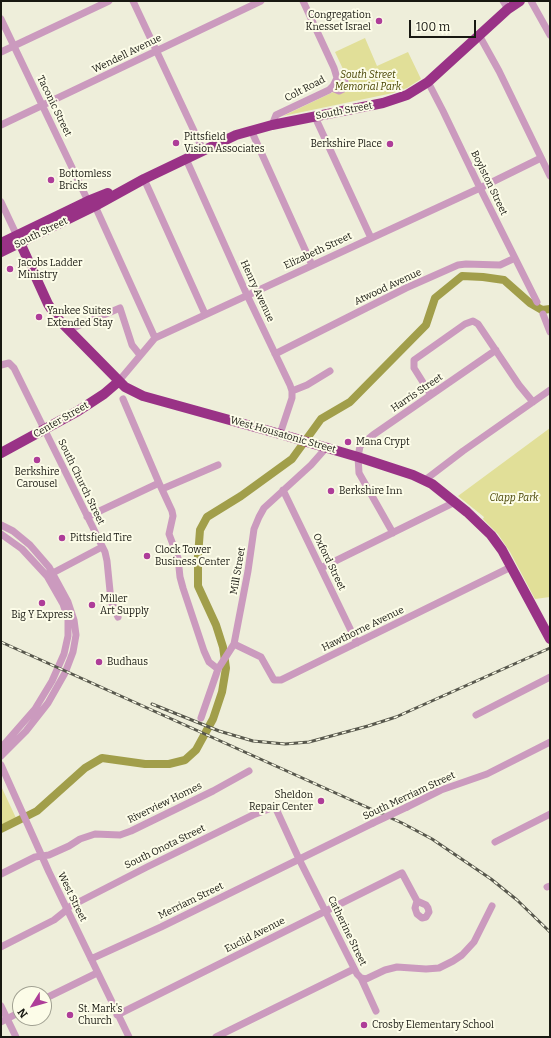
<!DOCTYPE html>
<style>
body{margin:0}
#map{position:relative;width:551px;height:1038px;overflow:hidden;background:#eeeeda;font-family:Bitter,serif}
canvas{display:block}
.frame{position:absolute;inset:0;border:2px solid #181811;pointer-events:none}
.north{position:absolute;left:12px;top:986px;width:40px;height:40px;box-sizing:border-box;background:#fcfce8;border:1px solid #a1a192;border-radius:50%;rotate:233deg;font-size:11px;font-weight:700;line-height:16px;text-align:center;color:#181811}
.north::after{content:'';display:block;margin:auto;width:14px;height:18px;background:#ae3d99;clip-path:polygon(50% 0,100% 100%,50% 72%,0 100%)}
.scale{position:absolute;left:409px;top:20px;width:67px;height:18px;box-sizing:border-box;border:2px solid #181811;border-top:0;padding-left:5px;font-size:12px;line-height:14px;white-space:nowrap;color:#181811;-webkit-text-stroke:3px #fcfce8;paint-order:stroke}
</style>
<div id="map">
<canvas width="551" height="1038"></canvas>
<div class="frame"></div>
<div class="north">N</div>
<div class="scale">100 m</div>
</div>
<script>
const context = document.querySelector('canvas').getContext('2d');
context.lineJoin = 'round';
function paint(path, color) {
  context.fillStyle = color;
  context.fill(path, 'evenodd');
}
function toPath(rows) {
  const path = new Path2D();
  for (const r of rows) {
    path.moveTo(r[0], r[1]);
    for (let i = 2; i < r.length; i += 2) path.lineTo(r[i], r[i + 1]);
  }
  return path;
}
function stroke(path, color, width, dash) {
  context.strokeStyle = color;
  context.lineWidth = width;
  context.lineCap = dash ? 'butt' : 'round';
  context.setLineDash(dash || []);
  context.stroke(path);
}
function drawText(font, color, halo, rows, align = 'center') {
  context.font = font + ' Bitter,serif';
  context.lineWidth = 4;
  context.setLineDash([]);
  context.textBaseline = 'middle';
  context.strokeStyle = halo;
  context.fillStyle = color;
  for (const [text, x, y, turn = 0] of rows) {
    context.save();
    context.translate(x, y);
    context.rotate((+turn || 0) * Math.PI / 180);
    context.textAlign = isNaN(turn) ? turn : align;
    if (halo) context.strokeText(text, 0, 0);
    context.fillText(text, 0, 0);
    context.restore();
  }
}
paint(toPath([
 [365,38,377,66,408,52,421,79,407,88,393,93,283,116,350,84,335,52],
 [550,428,550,597,535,599,510,552,498,534,483,519,484,517,458,496],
 [1,786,16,818,1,825]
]), '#e1df98');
stroke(toPath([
 [1,829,37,811,85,768,102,758,145,764,169,764,185,760,196,750,213,719,222,692,226,668,223,647,216,625,198,586,198,556,200,530,207,517,241,496,292,459,321,419,350,402,426,325,435,298,462,276,483,277,504,280,530,303,542,310,550,309]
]), '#a19e4a', 8);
stroke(toPath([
 [133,1,203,150],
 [503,1,508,9],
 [531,1,550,35],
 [1,19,88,201],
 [479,35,499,71,550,176],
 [1,52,109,1],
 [428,82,443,111,480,188,537,302],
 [332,88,339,91,345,88,345,82,337,78],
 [315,117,371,238],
 [1,125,261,1],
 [272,125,276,115,329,90,333,86,337,78,334,68,303,1],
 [251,130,312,265],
 [186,159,247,295,290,385,292,391,292,398,280,434],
 [144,179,205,314],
 [1,202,17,236],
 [95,206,155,338],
 [543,314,550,332],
 [68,330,120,308,132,345,140,355],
 [275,354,406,288,458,265,466,264,500,265,515,258],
 [1,365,9,363,14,368,105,552,107,561,111,601,118,617],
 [118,382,155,338,480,188,541,158],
 [292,391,307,385,330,371],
 [431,395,414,368,414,360,465,324,473,321,478,324,519,385,533,402],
 [123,399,159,483],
 [425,480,463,451,550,390],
 [162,489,218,465],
 [283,490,357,643],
 [87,517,159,483,172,511,173,516,169,534,178,558,180,577,183,588,204,651,209,662,218,669],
 [1,525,13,531,30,545,49,567,68,602,74,620,76,635,73,652,65,673,48,703,26,731,1,756],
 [393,533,359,473,358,457,360,446,373,435,496,350],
 [1,534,22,549,47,576,63,604,68,619,68,636,64,654,52,681,35,709,1,748],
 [321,568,455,502],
 [49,575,102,547],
 [234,644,261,657,274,680,281,680,511,567],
 [476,715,550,677],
 [201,718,218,669,234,644,248,571,254,529,259,517,264,508,311,465,326,448],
 [1,765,49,872,129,1037],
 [407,807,441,790,487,774,550,742],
 [495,842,550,814],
 [1,874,35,857,49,855,69,846,80,839,95,834,120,835,131,831,213,791,249,771],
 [547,887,550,886],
 [1,947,54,920,64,912,67,908,147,867,253,815,274,807,277,811,299,859,357,974,361,978,376,1011],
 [91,959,161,927,373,823],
 [361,978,366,979,385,970,397,967,426,969,439,968,453,961,462,955,474,942,492,906],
 [44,999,97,973],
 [1,1006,16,1037],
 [117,1015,402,873,417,901,415,908,417,914,422,918,426,917,429,912,428,908,426,905,417,901],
 [1,1022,20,1012],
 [216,1037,354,969]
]), '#cb9abe', 7);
stroke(toPath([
 [17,236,48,304,57,318,125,387,143,396,280,434,358,457,413,475,432,484,467,512,491,535,502,550,550,639],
 [1,243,88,201,108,193],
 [1,252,95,206,144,179,236,135,272,125,383,103,407,95,428,82,508,9,520,1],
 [1,453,78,411,104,394,118,382]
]), '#993286', 10);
const rail = toPath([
 [1,642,402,823,432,839,491,879,517,900,550,932],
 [152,704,219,731,253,741,285,744,309,742,368,726,396,717,550,648]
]);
stroke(rail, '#58584d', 3);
stroke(rail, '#fcfce8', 1.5, [4.5]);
stroke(toPath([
 [373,823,407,807]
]), '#cb9abe', 7);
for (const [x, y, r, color] of [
 [379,21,4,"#ae3d99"],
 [176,143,4,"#ae3d99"],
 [390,144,4,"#ae3d99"],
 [51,180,4,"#ae3d99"],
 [10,269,4,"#ae3d99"],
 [39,317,4,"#ae3d99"],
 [348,442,4,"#ae3d99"],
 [37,460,4,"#ae3d99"],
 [331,491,4,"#ae3d99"],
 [62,538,4,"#ae3d99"],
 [147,556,4,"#ae3d99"],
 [42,603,4,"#ae3d99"],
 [92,605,4,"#ae3d99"],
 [99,662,4,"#ae3d99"],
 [321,801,4,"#ae3d99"],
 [70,1015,4,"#ae3d99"],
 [364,1025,4,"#ae3d99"]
]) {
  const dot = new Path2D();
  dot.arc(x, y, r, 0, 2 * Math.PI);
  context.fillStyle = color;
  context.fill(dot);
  stroke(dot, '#fcfce8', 1.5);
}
drawText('10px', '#181811', '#fcfce8', [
 ["Congregation",371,15,"right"],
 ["Knesset Israel",371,27,"right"],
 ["Pittsfield",184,137],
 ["Vision Associates",184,149],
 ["Berkshire Place",382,144,"right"],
 ["Bottomless",59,174],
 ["Bricks",59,186],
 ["Jacobs Ladder",18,263],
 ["Ministry",18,275],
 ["Yankee Suites",47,311],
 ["Extended Stay",47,323],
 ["Mana Crypt",356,442],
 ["Berkshire",37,472,"center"],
 ["Carousel",37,484,"center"],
 ["Berkshire Inn",339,491],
 ["Pittsfield Tire",70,538],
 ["Clock Tower",155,550],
 ["Business Center",155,562],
 ["Miller",100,599],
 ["Art Supply",100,611],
 ["Big Y Express",42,615,"center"],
 ["Budhaus",107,662],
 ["Sheldon",313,795,"right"],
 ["Repair Center",313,807,"right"],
 ["St. Mark's",78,1009],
 ["Church",78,1021],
 ["Crosby Elementary School",372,1025]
], 'left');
drawText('10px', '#181811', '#fcfce8', [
 ["Wendell Avenue",127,54,-26],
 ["Colt Road",305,89,-27],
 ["Taconic Street",54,106,64],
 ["South Street",344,111,-11],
 ["Boylston Street",489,183,64],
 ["South Street",41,233,-26],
 ["Elizabeth Street",318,251,-25],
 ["Atwood Avenue",388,287,-25],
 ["Henry Avenue",257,291,65],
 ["Harris Street",417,393,-34],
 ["Center Street",61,420,-30],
 ["West Housatonic Street",283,435,16],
 ["South Church Street",81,482,64],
 ["Oxford Street",329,562,64],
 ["Mill Street",238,571,-80],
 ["Hawthorne Avenue",363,629,-26],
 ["South Merriam Street",409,796,-25],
 ["Riverview Homes",165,803,-26],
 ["South Onota Street",165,847,-26],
 ["West Street",72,897,64],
 ["Merriam Street",191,901,-26],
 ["Catherine Street",347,931,64],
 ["Euclid Avenue",255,935,-27]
]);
drawText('italic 10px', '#464300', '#fcfce8', [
 ["South Street",368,75],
 ["Memorial Park",368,87],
 ["Clapp Park",514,498]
]);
</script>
